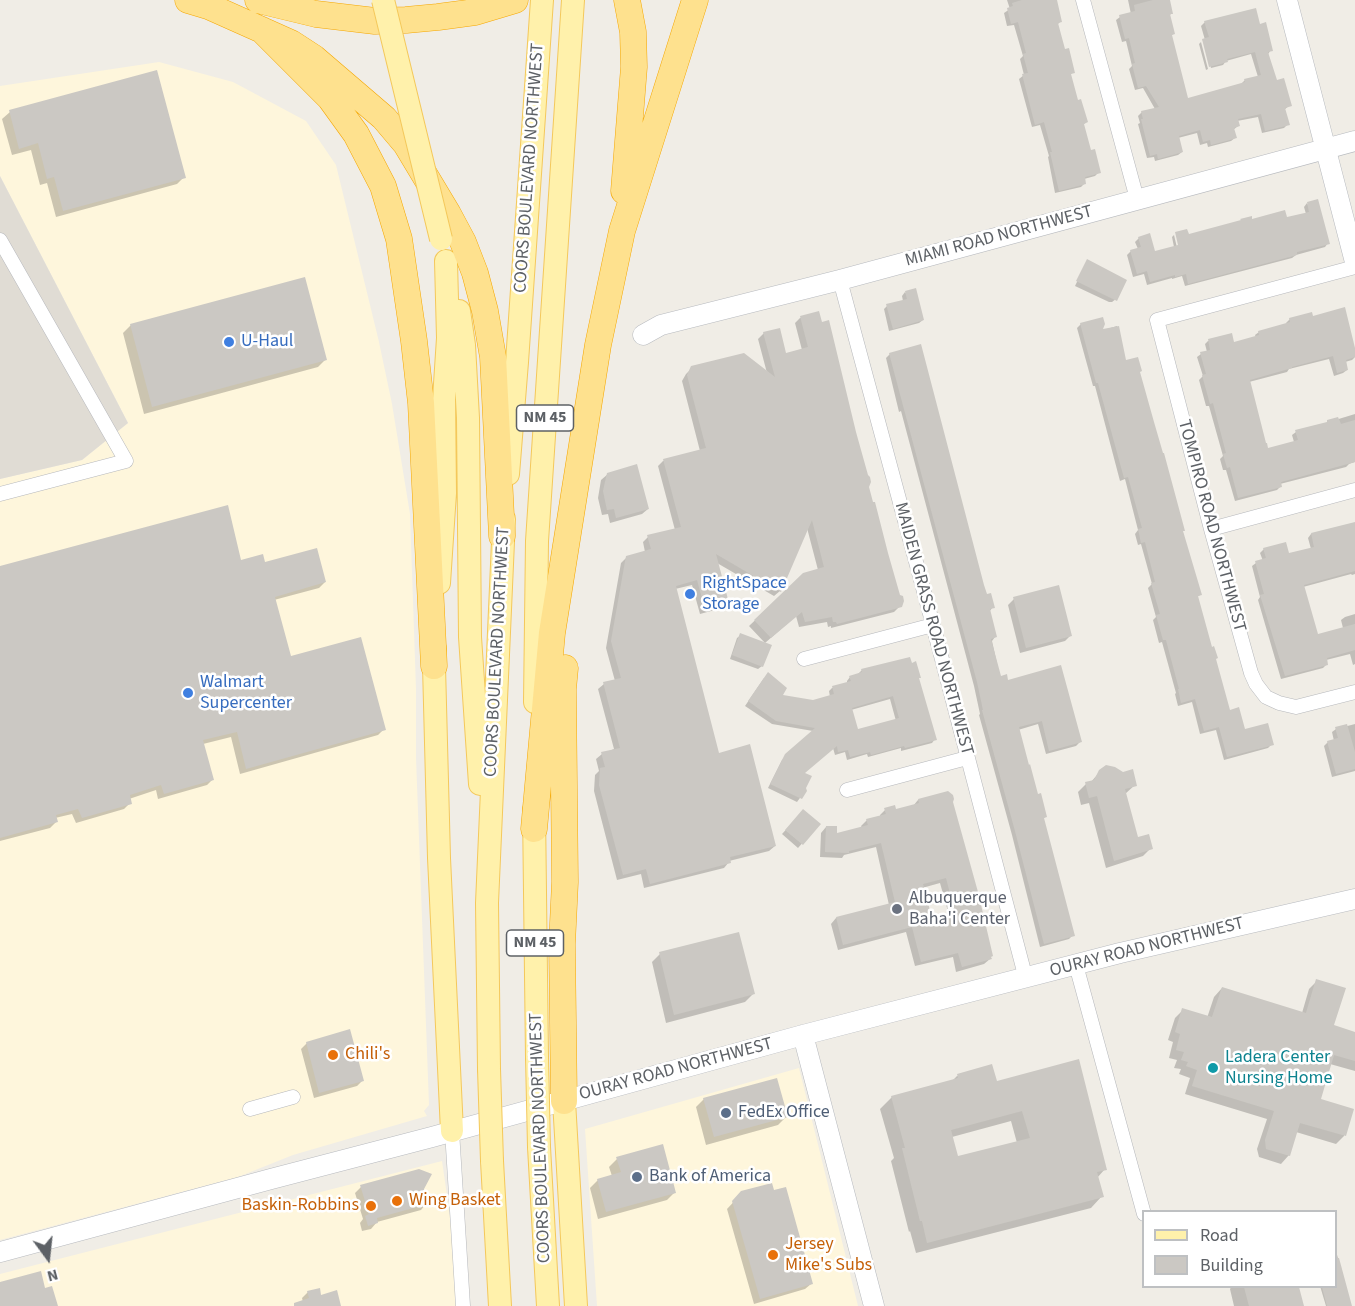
<!DOCTYPE html>
<style>
body{margin:0}
#map{position:relative;width:1355px;height:1306px;overflow:hidden;background:#f0ede6;font-family:"Source Sans 3",sans-serif}
canvas{display:block}
.legend{position:absolute;left:1142px;top:1210px;width:195px;height:78px;box-sizing:border-box;background:#fff;border:2px solid #bec0c2;margin:0;padding:8px 10px;list-style:none;font-size:18px;color:#5d6166}
.legend li{display:flex;align-items:center;gap:12px;height:30px}
.legend b{width:30px;border:2px solid #bec0c2}
.north{position:absolute;left:18px;top:1228px;width:60px;height:60px;-webkit-text-stroke:4px #fff;paint-order:stroke;rotate:165deg;font-size:16px;font-weight:700;line-height:24px;text-align:center;color:#5d6166}
.north::after{content:'';display:block;margin:auto;width:21px;height:27px;background:#5d6166;clip-path:polygon(50% 0,100% 100%,50% 72%,0 100%)}
</style>
<div id="map">
<canvas width="1355" height="1306"></canvas>
<ul class="legend">
<li><b style="height:8px;background:#fff1ab"></b>Road</li>
<li><b style="height:16px;background:#cbc8c3"></b>Building</li>
</ul>
<div class="north">N</div>
</div>
<script>
const context = document.querySelector('canvas').getContext('2d');
context.lineJoin = 'round';
function paint(path, color) {
  context.fillStyle = color;
  context.fill(path, 'evenodd');
}
function toPath(rows) {
  const path = new Path2D();
  for (const r of rows) {
    path.moveTo(r[0], r[1]);
    for (let i = 2; i < r.length; i += 2) path.lineTo(r[i], r[i + 1]);
  }
  return path;
}
function stroke(path, color, width, dash) {
  context.strokeStyle = color;
  context.lineWidth = width;
  context.lineCap = dash ? 'butt' : 'round';
  context.setLineDash(dash || []);
  context.stroke(path);
}
function drawText(font, color, halo, rows, align = 'center') {
  context.font = font + ' "Source Sans 3",sans-serif';
  context.lineWidth = 5;
  context.setLineDash([]);
  context.textBaseline = 'middle';
  context.strokeStyle = halo;
  context.fillStyle = color;
  for (const [text, x, y, turn = 0] of rows) {
    context.save();
    context.translate(x, y);
    context.rotate((+turn || 0) * Math.PI / 180);
    context.textAlign = isNaN(turn) ? turn : align;
    if (halo) context.strokeText(text, 0, 0);
    context.fillText(text, 0, 0);
    context.restore();
  }
}
paint(toPath([
 [159,62,233,82,306,121,336,165,379,342,392,404,410,514,416,689,416,758,429,1105,424,1111,427,1116,293,1155,238,1177,0,1240,0,479,82,460,128,423,0,176,0,86],
 [799,1068,858,1306,597,1306,585,1129],
 [442,1161,463,1306,0,1306,0,1274]
]), '#fef6dc');
paint(toPath([
 [0,176,128,423,82,460,0,479]
]), '#e0dcd4');
paint(toPath([
 [1007,0,1051,0,1060,22,1057,25,1064,51,1073,72,1070,75,1077,102,1086,122,1083,125,1090,152,1099,172,1095,176,1084,179,1085,183,1081,187,1055,193,1048,157,1049,156,1040,125,1032,127,1019,79,1024,75,1020,59,1023,56,1014,25,1007,26,1004,13,1010,9],
 [1128,0,1168,0,1172,13,1169,16,1173,34,1171,36,1187,99,1241,84,1245,80,1258,77,1251,54,1226,61,1223,65,1211,68,1204,41,1202,41,1205,40,1201,26,1205,22,1259,26,1271,50,1268,54,1276,82,1290,105,1284,110,1288,124,1284,128,1262,133,1258,117,1237,121,1238,126,1233,130,1235,138,1231,141,1208,147,1207,143,1200,145,1197,133,1178,138,1182,152,1178,155,1155,161,1154,157,1147,158,1138,124,1140,123,1138,116,1142,112,1155,109,1143,88,1135,90,1129,69,1132,66,1126,41,1122,42,1116,20,1120,17,1131,14],
 [1201,42,1208,69,1206,70,1199,44],
 [10,112,184,177,177,184,56,217,47,183,40,185,31,150,12,155,2,119],
 [1307,203,1328,243,1325,247,1296,255,1292,258,1185,286,1182,276,1172,279,1172,278,1147,285,1144,274,1133,277,1127,255,1131,251,1138,249,1135,242,1139,238,1154,253,1174,247,1172,237,1174,235,1178,252,1181,251,1177,234,1175,234,1188,236,1251,220,1286,219,1306,214,1304,207],
 [1087,261,1116,299,1112,302,1109,302,1075,286],
 [905,292,923,320,919,323,889,331,884,309,887,306,903,301,902,296],
 [818,313,900,606,894,612,831,628,831,626,828,627,827,622,799,627,796,616,765,643,749,626,804,574,818,570,807,528,780,591,774,596,717,563,727,602,722,608,700,614,692,585,675,589,718,754,775,846,769,851,729,861,729,862,724,868,644,888,641,874,617,880,594,791,595,775,599,771,596,759,602,754,614,749,598,689,604,684,615,681,606,648,621,563,627,557,645,552,643,542,648,537,675,530,658,466,663,461,700,451,682,381,686,374,692,368,767,373,758,339,764,333,785,355,802,350,795,323,800,318],
 [1312,318,1355,354,1355,357,1352,360,1345,362,1347,370,1343,373,1334,376,1329,359,1289,369,1287,372,1249,382,1267,450,1294,442,1292,435,1296,432,1355,414,1355,462,1349,464,1346,467,1280,484,1281,486,1277,490,1235,501,1226,470,1223,470,1220,459,1223,456,1209,406,1206,406,1199,380,1203,376,1197,357,1201,354,1207,352,1205,344,1208,341,1233,344,1256,338,1255,335,1259,332,1286,324,1286,323,1290,319],
 [1081,324,1100,331,1117,326,1125,362,1139,372,1200,595,1197,597,1229,712,1243,731,1272,744,1268,748,1224,760,1216,730,1200,734,1192,702,1178,706,1175,694,1176,693,1162,642,1159,643,1153,620,1156,617,1148,588,1152,584,1141,544,1138,545,1135,534,1138,530,1125,479,1120,481,1095,386,1093,386,1077,328],
 [131,325,326,359,318,367,144,414,123,333],
 [890,354,982,586,993,607,989,612,995,637,992,641,1000,677,1007,681,1080,742,1076,746,1046,754,1038,724,1018,730,1037,796,1046,816,1043,819,1073,935,1069,939,1040,947,1012,835,979,715,980,714,974,686,901,411,899,412,886,358],
 [608,474,648,509,642,514,610,523,608,514,602,515,598,498,601,480],
 [1355,524,1355,574,1352,575,1351,574,1303,587,1317,636,1343,628,1341,620,1345,617,1355,614,1355,664,1353,665,1350,654,1326,660,1327,664,1323,668,1281,679,1258,600,1260,597,1252,566,1256,563,1263,561,1260,553,1264,549,1288,555,1311,549,1308,538,1311,534],
 [240,562,264,563,325,582,319,588,274,600,290,657,384,729,378,735,240,774,231,737,203,744,213,779,207,785,158,799,156,790,129,799,130,803,124,809,76,823,72,814,55,818,56,822,50,828,0,841,0,568],
 [1014,599,1071,635,1065,641,1020,653,1008,605],
 [741,635,762,666,758,669,730,659,737,638],
 [862,670,918,679,935,739,932,743,901,751,901,748,868,757,867,754,847,760,845,752,835,755,833,748,802,773,805,791,797,802,768,788,782,760,813,731,772,724,745,706,764,678,780,696,813,701,830,697,829,691,832,688,847,684,847,681,850,677,858,674],
 [890,699,896,721,857,731,851,710],
 [1355,724,1355,771,1332,777,1324,746,1328,742,1334,741,1332,732,1336,729],
 [1103,768,1135,785,1125,794,1137,839,1151,848,1143,856,1106,868,1089,803,1081,805,1078,792,1086,784,1091,782],
 [918,800,951,802,990,959,984,964,956,972,953,957,915,966,906,932,838,950,831,924,836,918,889,905,876,847,844,855,842,858,820,857,821,833,826,827,836,835,862,828,861,826,867,820,880,817,880,815,885,810,895,810,913,806],
 [940,883,949,915,931,920,922,888],
 [803,811,819,824,798,848,782,834],
 [660,954,753,994,745,1002,666,1023,652,962],
 [1317,981,1333,1026,1355,1033,1355,1071,1330,1064,1319,1100,1352,1110,1344,1136,1336,1144,1296,1132,1289,1155,1281,1164,1259,1157,1257,1149,1267,1119,1185,1094,1190,1078,1179,1074,1181,1069,1174,1068,1177,1060,1169,1058,1173,1042,1168,1040,1175,1018,1183,1010,1207,1018,1214,997,1222,988,1302,1013,1309,989],
 [307,1043,362,1081,357,1086,314,1098,301,1049],
 [957,1076,996,1082,1105,1169,1097,1178,1102,1196,1091,1208,916,1253,910,1231,909,1232,891,1161,894,1158,880,1109,892,1097,952,1081],
 [1011,1121,1017,1143,957,1158,952,1137],
 [704,1099,786,1117,778,1125,706,1145,696,1107],
 [617,1159,675,1192,667,1200,598,1219,590,1188,598,1180,612,1176,609,1167],
 [361,1187,422,1188,426,1204,421,1210,377,1222,371,1229,362,1231,360,1223,363,1219,355,1193],
 [742,1193,811,1284,805,1289,754,1304,727,1209],
 [1336,1251,1351,1306,1326,1306,1320,1286,1336,1286],
 [1232,1286,1297,1286,1302,1306,1234,1306,1230,1289],
 [308,1292,320,1297,339,1306,294,1306,303,1302,302,1298]
]), '#0003');
paint(toPath([
 [1022,0,1057,0,1062,22,1058,23,1065,49,1069,48,1075,73,1071,74,1078,100,1081,99,1088,122,1084,124,1091,150,1095,149,1101,173,1085,177,1086,184,1059,191,1050,152,1052,152,1044,122,1035,125,1022,74,1028,73,1023,54,1026,53,1018,22,1011,24,1007,8,1013,6,1012,3],
 [1153,0,1170,0,1173,14,1170,14,1175,34,1172,35,1188,98,1245,82,1244,79,1261,75,1255,52,1227,59,1228,62,1209,67,1202,39,1209,37,1204,21,1256,8,1260,24,1266,22,1273,51,1268,52,1277,80,1284,78,1292,106,1285,108,1290,125,1265,131,1261,114,1238,119,1240,126,1234,128,1237,138,1211,145,1210,140,1203,142,1200,130,1179,136,1183,152,1158,159,1157,154,1150,156,1141,119,1143,119,1141,111,1159,107,1146,86,1138,88,1132,64,1135,63,1129,38,1125,39,1119,15,1135,11,1134,5],
 [157,70,186,178,63,211,54,177,47,179,38,143,19,149,9,110],
 [1318,199,1330,244,1297,252,1297,255,1188,284,1186,274,1175,277,1175,275,1150,282,1147,271,1137,274,1130,250,1141,247,1138,237,1150,233,1155,251,1178,245,1175,232,1187,229,1189,234,1241,220,1240,219,1252,216,1252,219,1285,210,1287,217,1309,212,1307,202],
 [1087,259,1127,280,1117,301,1076,281],
 [305,277,327,360,152,407,130,324],
 [916,288,924,320,893,329,886,304,907,299,905,291],
 [1345,307,1355,348,1355,357,1346,360,1348,370,1337,373,1333,356,1292,367,1292,368,1250,380,1266,443,1267,443,1268,448,1298,440,1295,430,1327,422,1327,420,1338,417,1341,424,1355,420,1355,462,1281,482,1282,487,1238,498,1230,467,1227,468,1223,454,1226,453,1213,403,1210,404,1202,375,1206,374,1200,352,1210,350,1208,339,1232,333,1234,342,1259,335,1258,331,1290,322,1289,318,1312,312,1313,316],
 [819,311,822,322,829,320,856,432,868,475,870,477,871,482,869,487,873,502,875,502,888,553,900,595,903,596,904,601,902,607,837,624,836,622,833,622,832,617,805,622,802,612,771,638,754,620,803,573,824,567,812,520,781,592,716,554,729,603,705,609,697,580,676,586,719,753,750,744,776,846,730,857,731,863,650,884,646,869,623,875,599,785,600,768,605,767,601,752,620,748,603,682,621,678,611,641,626,556,651,549,647,535,681,527,663,459,706,448,687,375,691,366,744,353,775,377,763,332,780,328,786,353,808,347,800,316],
 [1103,317,1105,324,1103,329,1119,326,1126,360,1138,357,1142,371,1140,372,1154,422,1163,453,1164,453,1185,531,1183,531,1202,595,1198,596,1212,647,1214,646,1218,658,1216,659,1230,710,1239,707,1245,729,1268,723,1274,745,1227,757,1219,727,1204,731,1195,699,1181,703,1178,689,1179,689,1166,640,1163,640,1156,615,1160,614,1151,583,1155,582,1145,542,1141,543,1138,529,1142,528,1128,477,1124,478,1098,383,1096,383,1080,323],
 [921,344,984,585,987,594,991,593,995,608,990,609,997,637,991,639,1001,676,1007,674,1008,680,1061,665,1082,742,1049,751,1042,721,1019,727,1029,765,1030,764,1038,794,1041,793,1047,817,1044,818,1075,936,1044,944,1015,831,982,710,983,710,977,682,889,353],
 [637,464,649,509,616,518,614,509,607,510,603,491,607,473],
 [228,505,241,560,263,554,265,562,317,548,326,582,275,597,291,656,361,637,386,730,246,769,237,732,203,740,214,780,164,794,161,785,130,795,132,804,82,818,78,809,56,815,58,822,0,838,0,566],
 [1355,522,1355,571,1304,585,1318,634,1355,624,1355,650,1327,658,1328,665,1285,676,1260,595,1264,594,1255,561,1266,558,1263,548,1286,542,1289,553,1314,547,1311,533],
 [1059,585,1072,636,1026,648,1013,597],
 [740,633,772,645,763,667,732,655],
 [910,657,912,663,916,661,921,678,919,678,937,740,905,748,904,746,871,755,870,752,850,757,848,750,838,752,837,746,805,773,812,776,806,788,807,791,802,799,770,784,785,754,815,728,776,721,748,701,768,672,787,688,783,695,813,700,834,694,832,686,851,681,849,676,862,672,861,669],
 [893,696,899,718,858,729,852,708],
 [1347,724,1355,752,1355,769,1336,774,1327,741,1338,738,1335,727],
 [1106,765,1115,767,1123,772,1133,769,1137,786,1125,789,1138,837,1149,834,1153,849,1114,861,1097,796,1089,798,1085,782,1094,780,1099,770],
 [948,791,953,795,954,799,953,802,978,892,993,956,991,957,992,959,962,967,958,953,921,962,912,927,843,945,836,917,895,902,881,843,849,851,849,853,825,852,826,826,837,826,837,833,868,825,866,819,886,814,884,808,895,805,896,809,919,803,918,799],
 [946,878,955,912,932,918,923,884],
 [803,809,821,824,803,845,785,830],
 [739,932,755,994,674,1015,659,952],
 [1316,979,1346,988,1334,1025,1355,1032,1355,1061,1334,1055,1321,1099,1354,1109,1346,1136,1300,1123,1290,1156,1266,1149,1265,1140,1274,1111,1192,1086,1197,1070,1186,1066,1188,1062,1181,1060,1184,1052,1176,1050,1180,1034,1175,1032,1182,1008,1212,1017,1222,987,1306,1013],
 [350,1029,364,1081,319,1093,306,1042],
 [1079,1059,1107,1170,1097,1172,1104,1197,927,1243,922,1221,920,1221,902,1148,905,1148,891,1096,958,1078,957,1074,992,1064,997,1081],
 [1022,1111,1030,1138,958,1156,951,1130],
 [777,1078,788,1117,714,1137,703,1098],
 [663,1144,676,1193,606,1212,597,1179,621,1172,616,1157],
 [419,1169,432,1174,424,1189,428,1204,377,1218,378,1223,368,1226,365,1216,369,1214,360,1185],
 [772,1183,774,1190,786,1187,813,1284,760,1299,732,1201,741,1191],
 [1335,1258,1339,1258,1352,1306,1327,1306,1322,1287,1335,1287],
 [41,1271,45,1288,52,1286,58,1306,0,1306,0,1282],
 [1244,1287,1299,1287,1304,1306,1249,1306],
 [320,1288,321,1295,337,1290,341,1306,294,1306,294,1303,309,1298,307,1291]
]), '#cbc8c3');
const street = toPath([
 [1083,0,1137,199],
 [0,240,126,461,0,494],
 [1355,267,1157,320,1211,529,1251,673,1256,684,1266,697,1279,703,1296,707,1355,692],
 [840,280,933,625,1026,979],
 [1211,529,1355,490],
 [804,659,933,625],
 [847,790,967,758],
 [1076,965,1144,1214],
 [250,1109,293,1097],
 [452,1131,463,1306]
]);
const secondary = toPath([
 [1287,0,1355,262],
 [643,335,661,325,840,280,1355,141],
 [803,1035,874,1306],
 [0,1252,271,1179,432,1137,803,1035,1120,953,1355,899]
]);
const primary = toPath([
 [459,311,464,345,468,418,470,637,480,784],
 [508,474,517,362,542,0],
 [439,583,445,493,444,399,448,338,446,261],
 [435,649,434,666,439,858,452,1131],
 [535,702,537,541,573,0],
 [534,810,537,1057],
 [489,1069,487,903,504,519],
 [564,1101,576,1306],
 [539,1147,548,1306],
 [492,1161,500,1306]
]);
const highway = toPath([
 [188,0,208,6,291,43,314,58,384,118,406,144,448,214,463,242,475,273,485,311,493,357,502,536],
 [258,0,316,14,375,21,406,20,438,17,475,12,515,0],
 [262,30,330,98,356,134,383,186,399,239,414,341,421,403,434,666],
 [624,191,634,67,633,32,627,0],
 [534,829,552,633,598,345,622,231,695,0],
 [564,1101,562,944,565,882,563,689,565,668]
]);
stroke(street, '#b6b8bc', 15);
stroke(secondary, '#b7babf', 21);
stroke(primary, '#f4c85b', 24);
stroke(highway, '#f5a700', 27);
stroke(street, '#fff', 14);
stroke(secondary, '#fff', 20);
stroke(primary, '#fff1ab', 22);
stroke(highway, '#fee18e', 26);
const primaryBridge = toPath([
 [383,0,441,239],
 [537,1057,539,1147],
 [489,1069,492,1161]
]);
stroke(primaryBridge, '#f4c85b', 24, []);
stroke(primaryBridge, '#fff1ab', 22);
for (const [x, y, r, color] of [
 [229,342,6,"#3f7fe0"],
 [690,594,6,"#3f7fe0"],
 [188,693,6,"#3f7fe0"],
 [897,909,6,"#6b7280"],
 [333,1055,6,"#e8710a"],
 [1213,1068,6,"#0f9aa8"],
 [726,1113,6,"#5c6f8a"],
 [637,1177,6,"#5c6f8a"],
 [397,1201,6,"#e8710a"],
 [371,1206,6,"#e8710a"],
 [773,1255,6,"#e8710a"]
]) {
  const dot = new Path2D();
  dot.arc(x, y, r, 0, 2 * Math.PI);
  context.fillStyle = color;
  context.fill(dot);
  stroke(dot, '#fff', 2);
}
for (const [x, y, w] of [
 [545,418,57],
 [535,943,57]
]) {
  const box = new Path2D();
  box.roundRect(x - w / 2, y - 13, w, 26, 4.5);
  context.fillStyle = '#fff';
  context.fill(box);
  stroke(box, '#5d6166', 1.5);
}
drawText('bold 16px', '#5d6166', null, [
 ["NM 45",545,418],
 ["NM 45",535,943]
]);
drawText('18px', '#5d6166', '#fff', [
 ["COORS BOULEVARD NORTHWEST",530,168,-86],
 ["MIAMI ROAD NORTHWEST",999,237,-15],
 ["TOMPIRO ROAD NORTHWEST",1211,526,75],
 ["MAIDEN GRASS ROAD NORTHWEST",933,629,75],
 ["COORS BOULEVARD NORTHWEST",498,652,-87],
 ["OURAY ROAD NORTHWEST",1147,948,-14],
 ["OURAY ROAD NORTHWEST",676,1070,-15],
 ["COORS BOULEVARD NORTHWEST",541,1138,-92]
]);
drawText('18px', '#366cbe', '#fff', [
 ["U-Haul",241,342],
 ["RightSpace",702,584],
 ["Storage",702,605],
 ["Walmart",200,683],
 ["Supercenter",200,704]
], 'left');
drawText('18px', '#5b616d', '#fff', [
 ["Albuquerque",909,899],
 ["Baha'i Center",909,920]
], 'left');
drawText('18px', '#c56008', '#fff', [
 ["Chili's",345,1055],
 ["Wing Basket",409,1201],
 ["Baskin-Robbins",359,1206,"right"],
 ["Jersey",785,1245],
 ["Mike's Subs",785,1266]
], 'left');
drawText('18px', '#0d838f', '#fff', [
 ["Ladera Center",1225,1058],
 ["Nursing Home",1225,1079]
], 'left');
drawText('18px', '#4e5e75', '#fff', [
 ["FedEx Office",738,1113],
 ["Bank of America",649,1177]
], 'left');
</script>
